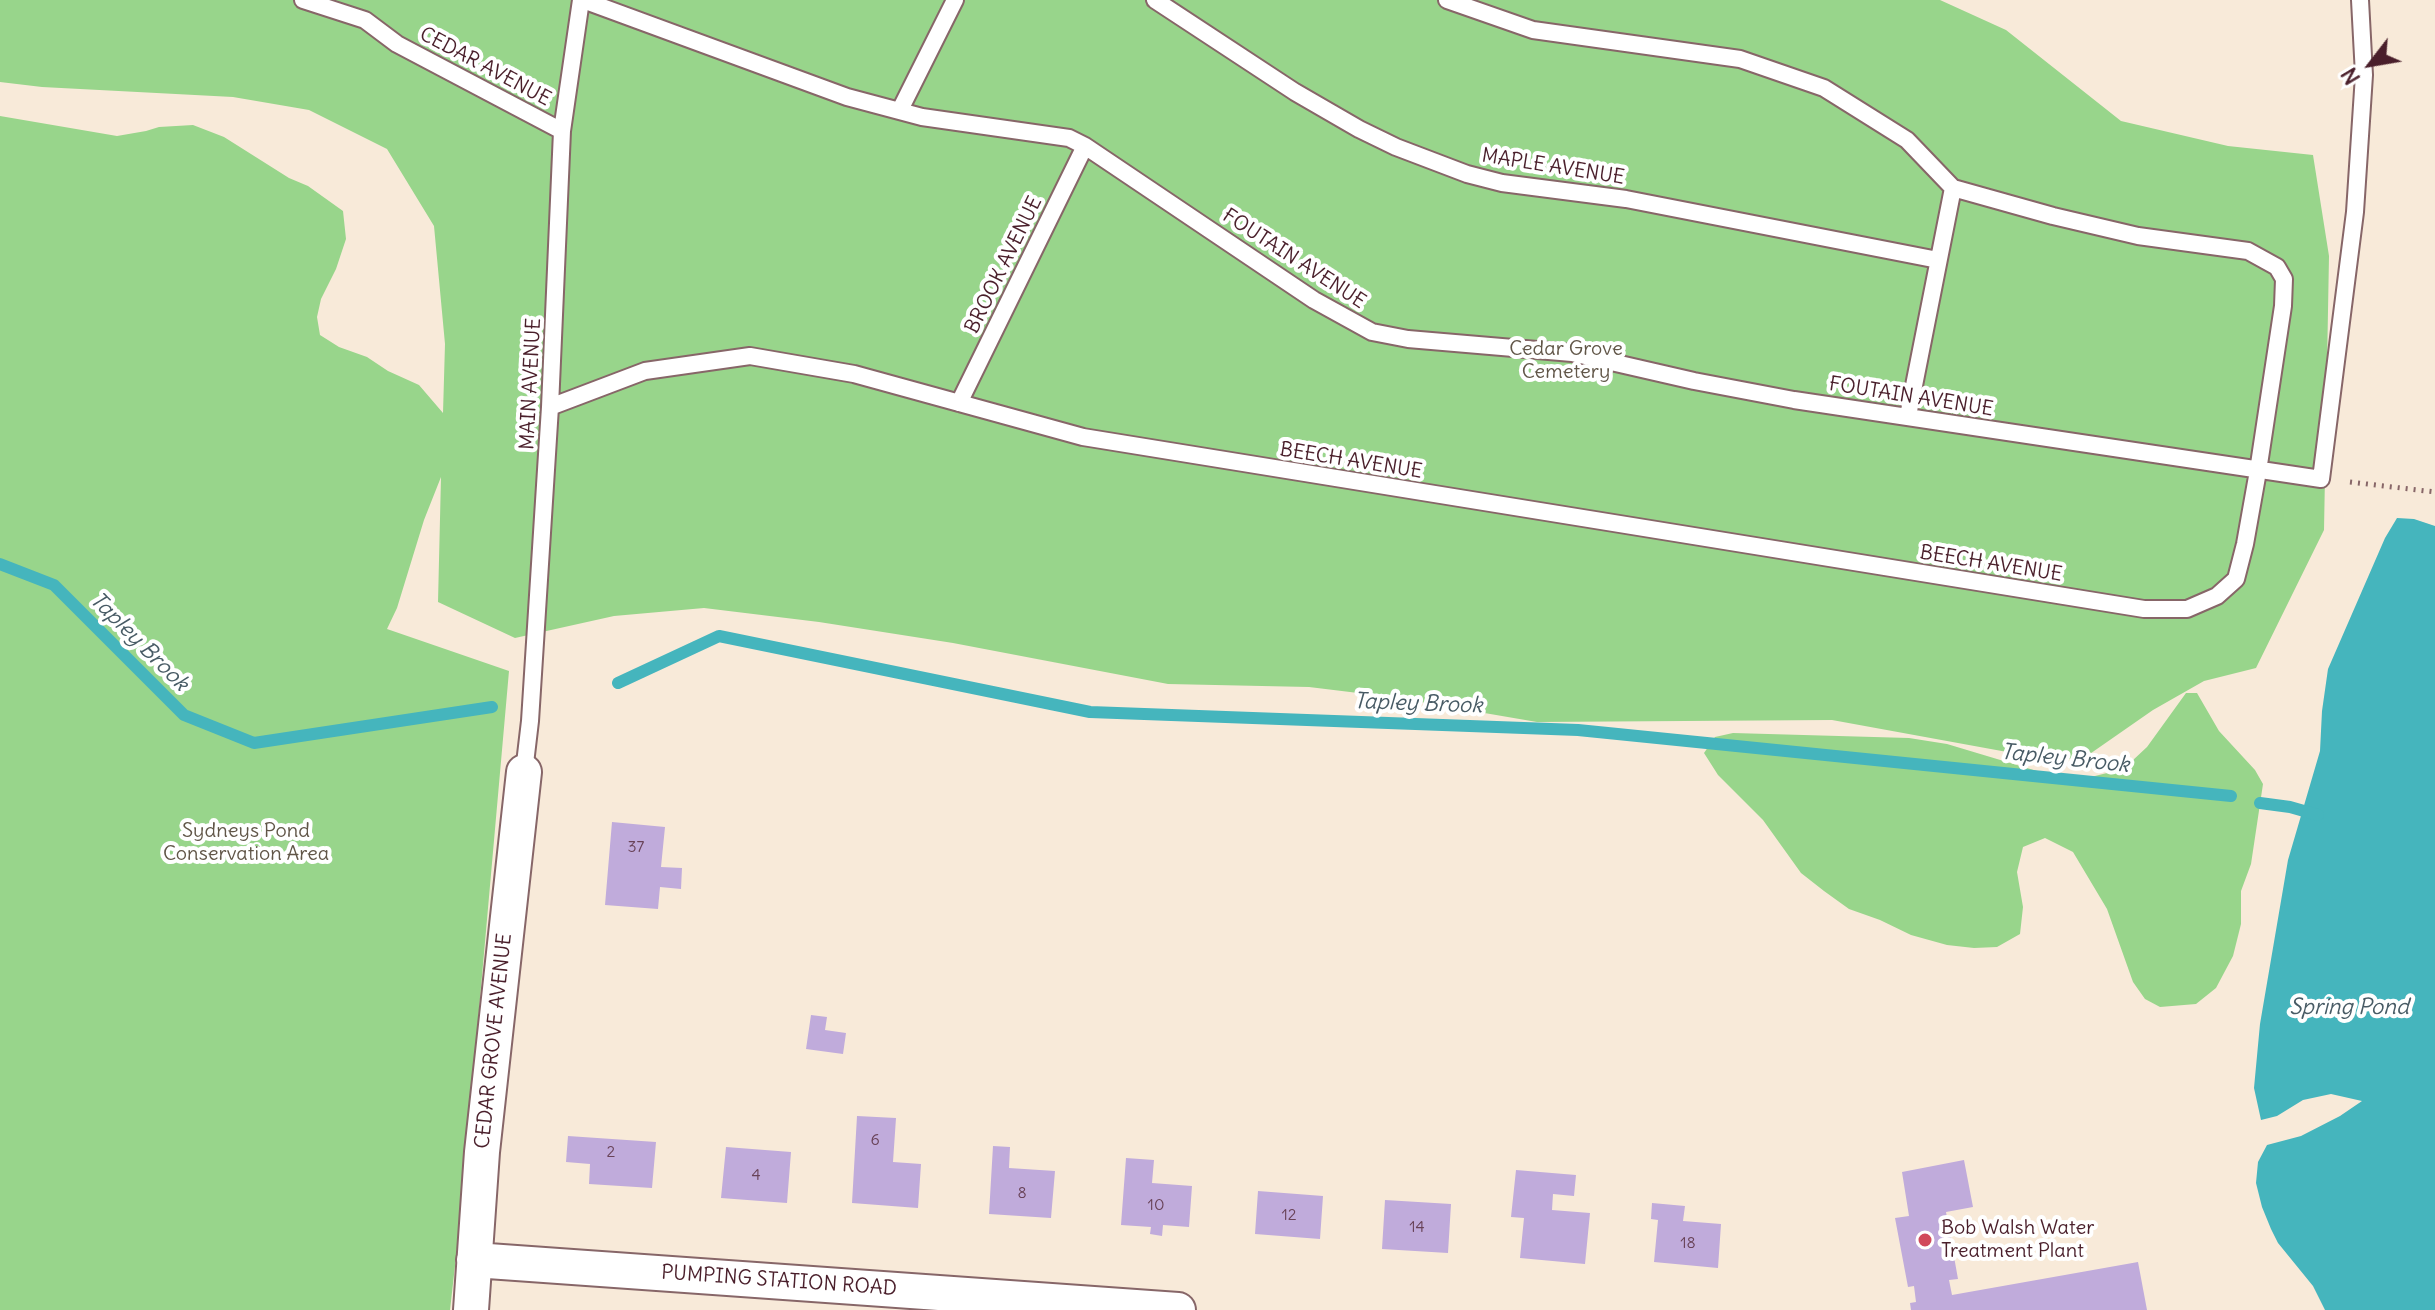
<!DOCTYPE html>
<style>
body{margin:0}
#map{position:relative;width:2435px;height:1310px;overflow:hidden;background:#f8ead9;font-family:Delius,sans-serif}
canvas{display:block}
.north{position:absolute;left:2331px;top:24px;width:80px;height:80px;-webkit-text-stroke:6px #fff;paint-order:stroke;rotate:239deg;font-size:22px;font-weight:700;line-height:32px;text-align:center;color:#4a1f2b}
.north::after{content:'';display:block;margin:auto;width:28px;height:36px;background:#4a1f2b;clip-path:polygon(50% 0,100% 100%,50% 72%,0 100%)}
</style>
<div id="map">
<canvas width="2435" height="1310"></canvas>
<div class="north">N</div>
</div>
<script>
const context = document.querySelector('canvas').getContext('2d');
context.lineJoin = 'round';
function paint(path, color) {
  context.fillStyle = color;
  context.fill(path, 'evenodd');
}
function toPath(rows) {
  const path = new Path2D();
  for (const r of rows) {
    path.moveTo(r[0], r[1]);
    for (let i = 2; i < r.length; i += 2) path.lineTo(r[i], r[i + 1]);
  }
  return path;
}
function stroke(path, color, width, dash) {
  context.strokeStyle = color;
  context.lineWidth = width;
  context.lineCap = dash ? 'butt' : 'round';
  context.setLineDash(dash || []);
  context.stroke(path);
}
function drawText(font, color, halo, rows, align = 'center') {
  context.font = font + ' Delius,sans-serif';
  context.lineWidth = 8;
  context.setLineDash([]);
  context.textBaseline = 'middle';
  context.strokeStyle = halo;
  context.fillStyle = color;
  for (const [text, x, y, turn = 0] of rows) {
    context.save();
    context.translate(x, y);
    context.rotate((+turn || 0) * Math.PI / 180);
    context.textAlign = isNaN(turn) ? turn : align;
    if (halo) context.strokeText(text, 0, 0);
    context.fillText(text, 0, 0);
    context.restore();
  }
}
paint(toPath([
 [0,0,1940,0,2006,30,2121,121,2228,146,2313,155,2329,256,2324,530,2256,668,2204,681,2153,710,2084,758,2051,760,1832,720,1537,722,1391,697,1309,687,1168,684,953,643,819,622,704,608,614,616,515,638,438,602,441,477,424,520,397,608,387,629,509,671,461,1213,450,1310,0,1310,0,116,117,136,146,131,159,127,193,125,224,137,289,178,308,186,343,211,346,239,336,269,321,299,317,317,320,335,339,347,367,357,388,371,419,385,443,413,445,344,434,226,387,149,309,110,233,97,42,87,0,82],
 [2186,693,2197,693,2219,731,2255,770,2263,784,2251,864,2241,891,2241,924,2233,956,2216,988,2196,1004,2160,1007,2145,999,2133,982,2107,909,2073,852,2045,838,2023,847,2017,872,2023,907,2020,934,1997,947,1974,948,1947,945,1911,935,1880,920,1849,909,1824,891,1801,873,1763,820,1718,775,1704,753,1715,737,1733,733,1909,738,1947,744,2057,777,2087,778,2111,772,2132,761,2147,747]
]), '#98d58b');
paint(toPath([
 [2397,518,2414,519,2435,526,2435,1310,2325,1310,2313,1286,2278,1243,2271,1229,2262,1207,2256,1183,2258,1162,2267,1145,2301,1136,2340,1116,2362,1101,2331,1094,2303,1100,2277,1116,2261,1120,2254,1088,2260,1024,2288,860,2320,751,2322,711,2328,669,2385,538]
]), '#45b5bd');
stroke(toPath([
 [0,564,54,585,184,715,254,743,492,707],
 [618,683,719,636,1090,712,1578,730,2231,796],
 [2260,803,2290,807,2318,815]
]), '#45b5bd', 12);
paint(toPath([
 [612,822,665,827,661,867,682,868,681,889,660,887,658,909,605,905],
 [811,1015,827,1017,825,1030,846,1033,843,1054,806,1049],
 [857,1116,896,1118,893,1162,921,1164,918,1208,852,1203],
 [568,1136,656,1142,652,1188,589,1184,590,1164,566,1162],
 [993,1146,1010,1147,1009,1168,1055,1171,1051,1218,989,1214],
 [726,1147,791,1152,787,1203,721,1198],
 [1126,1158,1154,1160,1152,1183,1192,1186,1189,1227,1163,1225,1162,1236,1150,1234,1151,1227,1121,1225],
 [1964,1160,1973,1207,1946,1212,1958,1279,1949,1280,1952,1295,2138,1262,2147,1310,1911,1310,1910,1303,1916,1302,1914,1286,1908,1287,1895,1218,1909,1216,1902,1172],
 [1516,1170,1576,1175,1574,1196,1553,1194,1552,1210,1590,1213,1585,1264,1520,1258,1524,1218,1511,1217],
 [1258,1191,1323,1196,1320,1239,1255,1234],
 [1385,1200,1451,1204,1448,1253,1382,1249],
 [1652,1203,1685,1206,1683,1221,1721,1224,1718,1268,1654,1262,1658,1220,1651,1219]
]), '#c0abdb');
const service = toPath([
 [303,0,365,20,397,44,562,131],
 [583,0,847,97,922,117,1069,138,1085,146,1314,300,1372,332,1408,339,1572,353,1694,381,1794,400,2321,479,2355,212,2364,75,2360,0],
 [1155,0,1295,92,1359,129,1396,147,1467,174,1502,183,1626,199,1938,260],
 [900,110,955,0],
 [959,403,1085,146],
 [550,407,645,371,750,356,854,374,1083,437,2144,609,2187,609,2217,596,2236,579,2245,544,2258,471,2283,306,2284,279,2277,267,2248,251,2138,236,2053,216,1953,188,1907,140,1824,88,1740,59,1533,30,1447,0],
 [1908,416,1953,188],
 [524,772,530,721,550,407,562,131,581,0]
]);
const minor = toPath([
 [474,1260,1178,1310],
 [471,1310,482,1152,524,772]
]);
stroke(service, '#876668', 20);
stroke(minor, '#876668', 38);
stroke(toPath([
 [2350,482,2435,492]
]), '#876668', 5, [2, 6]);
stroke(service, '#fff', 16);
stroke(minor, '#fff', 34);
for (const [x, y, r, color] of [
 [1925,1240,8,"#d1495b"]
]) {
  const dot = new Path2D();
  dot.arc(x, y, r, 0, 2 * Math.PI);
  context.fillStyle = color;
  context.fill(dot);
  stroke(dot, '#fff', 3);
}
drawText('16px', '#684257', null, [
 ["37",636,847],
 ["6",875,1140],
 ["2",611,1152],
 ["4",756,1175],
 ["8",1022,1193],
 ["10",1156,1205],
 ["12",1289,1215],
 ["14",1417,1227],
 ["18",1688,1243]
]);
drawText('20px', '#4a1f2b', '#fff', [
 ["CEDAR AVENUE",485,67,28],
 ["MAPLE AVENUE",1553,167,9],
 ["FOUTAIN AVENUE",1294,259,33],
 ["BROOK AVENUE",1004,265,-64],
 ["MAIN AVENUE",531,384,-87],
 ["FOUTAIN AVENUE",1911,397,9],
 ["BEECH AVENUE",1351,461,9],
 ["BEECH AVENUE",1991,564,9],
 ["CEDAR GROVE AVENUE",494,1041,-84],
 ["PUMPING STATION ROAD",779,1281,4]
]);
drawText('20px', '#615648', '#fff', [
 ["Cedar Grove",1566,349],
 ["Cemetery",1566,372],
 ["Sydneys Pond",246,831],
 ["Conservation Area",246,854]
]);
drawText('20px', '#4a1f2b', '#fff', [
 ["Bob Walsh Water",1941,1228],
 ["Treatment Plant",1941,1251]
], 'left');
drawText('italic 22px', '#485b65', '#fff', [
 ["Tapley Brook",139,642,45],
 ["Tapley Brook",1418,704,2],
 ["Tapley Brook",2065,759,6],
 ["Spring Pond",2349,1008]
]);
</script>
